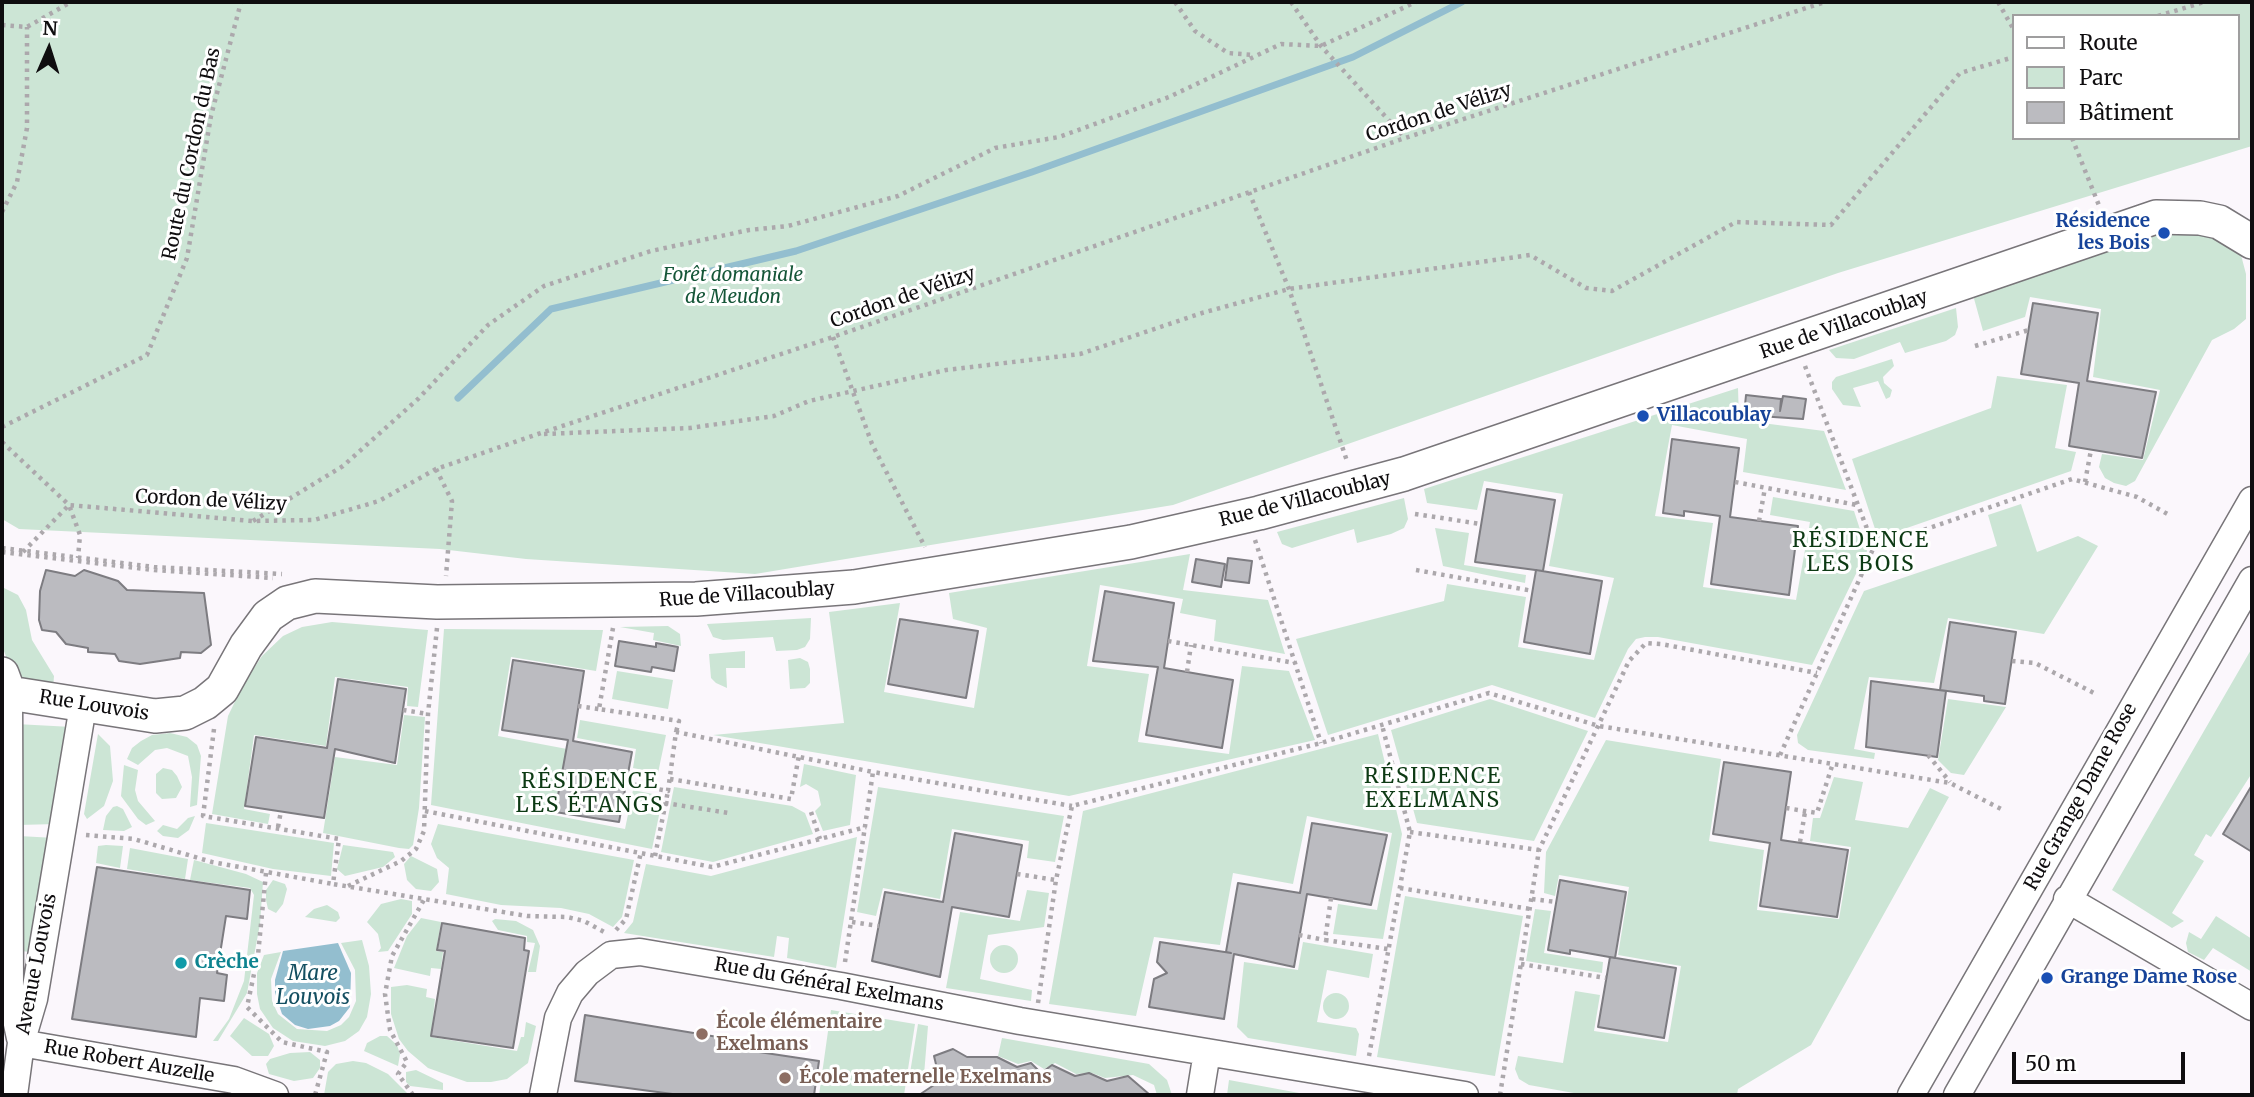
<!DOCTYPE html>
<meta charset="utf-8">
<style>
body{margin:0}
#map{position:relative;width:2254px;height:1097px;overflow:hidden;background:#fbf7fc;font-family:Merriweather,serif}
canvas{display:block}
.frame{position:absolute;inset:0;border:4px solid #0f0d0f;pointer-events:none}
.legend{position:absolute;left:2012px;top:14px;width:228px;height:126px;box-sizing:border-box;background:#fff;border:2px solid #9f9e9f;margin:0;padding:9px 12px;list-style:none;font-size:21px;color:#0f0d0f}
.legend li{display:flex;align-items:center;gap:14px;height:35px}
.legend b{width:35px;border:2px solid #9f9e9f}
.north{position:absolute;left:14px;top:14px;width:70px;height:70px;-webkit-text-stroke:5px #fff;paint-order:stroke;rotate:3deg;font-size:19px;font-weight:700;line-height:28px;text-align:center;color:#0f0d0f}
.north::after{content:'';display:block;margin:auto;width:24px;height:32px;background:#0f0d0f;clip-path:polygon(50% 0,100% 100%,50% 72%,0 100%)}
.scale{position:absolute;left:2012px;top:1052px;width:173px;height:32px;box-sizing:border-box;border:4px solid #0f0d0f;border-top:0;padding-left:9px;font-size:21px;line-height:24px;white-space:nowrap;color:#0f0d0f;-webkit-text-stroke:5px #fff;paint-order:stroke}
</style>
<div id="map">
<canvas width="2254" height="1097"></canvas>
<div class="frame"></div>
<ul class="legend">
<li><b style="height:9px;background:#fff"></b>Route</li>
<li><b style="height:19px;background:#cce5d5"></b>Parc</li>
<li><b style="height:19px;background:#bbbbc0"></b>Bâtiment</li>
</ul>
<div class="north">N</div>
<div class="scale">50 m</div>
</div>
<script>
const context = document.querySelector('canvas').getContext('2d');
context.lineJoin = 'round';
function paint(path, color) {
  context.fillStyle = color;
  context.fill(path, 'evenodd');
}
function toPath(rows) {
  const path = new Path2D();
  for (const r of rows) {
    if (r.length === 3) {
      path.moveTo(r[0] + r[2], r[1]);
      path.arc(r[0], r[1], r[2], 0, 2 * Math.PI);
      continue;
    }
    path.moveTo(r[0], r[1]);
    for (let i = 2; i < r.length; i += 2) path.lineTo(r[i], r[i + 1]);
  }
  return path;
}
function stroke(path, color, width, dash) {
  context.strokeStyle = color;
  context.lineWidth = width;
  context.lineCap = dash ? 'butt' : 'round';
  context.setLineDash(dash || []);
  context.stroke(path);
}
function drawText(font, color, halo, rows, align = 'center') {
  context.font = font + ' Merriweather,serif';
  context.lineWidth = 6;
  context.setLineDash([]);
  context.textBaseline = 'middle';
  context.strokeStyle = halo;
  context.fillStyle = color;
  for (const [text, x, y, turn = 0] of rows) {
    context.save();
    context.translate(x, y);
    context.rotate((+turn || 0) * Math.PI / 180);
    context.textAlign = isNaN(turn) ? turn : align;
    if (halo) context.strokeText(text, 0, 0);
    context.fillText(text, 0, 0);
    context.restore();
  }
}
paint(toPath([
 [2,2,2252,2,2252,146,1838,273,1173,505,755,574,526,559,440,549,19,529,2,519],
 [2014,16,2238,16,2238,138,2014,138],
 [2188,233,2214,238,2241,255,2246,274,2246,319,2234,329,2212,340,2135,481,2126,486,2114,483,2105,478,2099,467,2102,454,2143,460,2160,390,2093,377,2101,309,2030,297,2025,317,1983,331,1973,295,2151,235],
 [1956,308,1958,327,1955,335,1946,341,1905,353,1900,342,1854,359,1836,358,1829,350],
 [1892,359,1894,366,1883,377,1884,383,1892,390,1890,397,1886,399,1878,381,1853,388,1861,407,1843,405,1832,389,1832,382,1836,377],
 [1997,376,2067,385,2055,448,2076,452,2071,471,1878,538,1852,459,1991,408],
 [1738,388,1739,420,1824,431,1846,490,1743,472,1747,439,1672,425,1655,516,1713,523,1703,587,1796,600,1810,522,1770,515,1773,497,1854,511,1867,551,1812,665,1658,637,1645,637,1636,639,1628,649,1595,718,1492,685,1328,735,1296,639,1444,601,1447,584,1526,597,1518,647,1594,660,1614,578,1549,566,1563,494,1484,481,1477,510,1427,503,1424,489],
 [1404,498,1408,519,1404,528,1391,534,1357,543,1354,529,1292,548,1282,544,1277,532],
 [2021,504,2037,552,2078,536,2098,546,2044,634,1948,618,1934,683,1869,677,1854,749,1875,753,1874,759,1808,750,1798,743,1797,735,1864,591,1997,546,1988,515],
 [1435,528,1469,533,1464,565,1526,575,1525,583,1443,566],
 [1190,554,1183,590,1268,600,1285,654,1214,641,1216,620,1180,613,1183,599,1100,585,1087,666,1149,674,1138,742,1229,754,1242,666,1289,671,1315,740,1069,796,713,735,844,723,829,612,900,603,884,692,974,708,987,628,953,619,949,593],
 [2,587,18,595,26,610,32,640,54,676,53,689,20,683,9,664,2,646],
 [811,618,810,639,805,647,797,650,776,651,773,637,723,640,713,637,707,624],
 [332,622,428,630,418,707,407,706,408,687,335,677,326,746,254,735,244,809,270,814,268,824,212,814,228,716,244,683,262,656,283,636,302,627],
 [668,626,680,634,681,646,653,640,654,633,620,627],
 [444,629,603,630,596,671,511,657,498,736,567,749,553,815,625,829,633,790,663,796,652,849,431,805],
 [2252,648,2252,773,2211,837,2206,834,2194,855,2204,861,2172,913,2184,921,2172,928,2112,890],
 [745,651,745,668,726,668,727,688,716,683,711,678,709,654],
 [800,658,808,662,810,669,810,683,805,688,790,689,788,660],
 [617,671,673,680,668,709,612,699],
 [1490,699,1588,731,1534,841,1417,823,1391,730],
 [1948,699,2006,707,1964,775,1951,773,1938,760],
 [404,715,425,717,419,808,413,845,409,849,399,848,323,833,335,757,397,765],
 [580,720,666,735,658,773,633,768,636,749,577,738],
 [16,724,72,727,57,824,18,825],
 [170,733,187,737,197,745,201,756,197,805,190,807,192,777,188,756,167,748,155,750,138,765,127,759,132,748,141,741,152,735],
 [98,734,110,746,113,781,104,806,87,819,84,814],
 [1378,734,1402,834,1383,939,1333,934,1338,904,1377,910,1392,833,1307,816,1293,884,1233,873,1220,945,1154,937,1136,1016,1049,1004,1083,811],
 [1606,740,1721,759,1709,841,1764,850,1757,910,1839,919,1851,847,1810,841,1813,818,1820,818,1834,777,1863,782,1855,820,1908,828,1930,788,1949,797,1811,1045,1738,1089,1737,1095,1585,1095,1529,1085,1519,1079,1515,1069,1518,1056,1563,1063,1575,991,1600,995,1594,1031,1668,1042,1681,966,1618,955,1629,887,1559,875,1555,896,1544,893,1546,852],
 [804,764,856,775,850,825,823,831,815,811,821,805,818,791,806,784,800,787],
 [124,765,138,770,135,790,138,801,155,821,146,825,138,819,121,796],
 [163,768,172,770,177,776,182,787,176,798,162,799,156,793,156,774],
 [674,787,792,806,805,813,813,834,713,862,661,852],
 [878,787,1064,816,1055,862,1027,858,1029,841,952,829,940,899,883,888,876,916,857,912],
 [117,806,123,809,132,827,124,831,103,830,106,816,113,807],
 [195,816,189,830,178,838,163,836,157,831,163,825,177,829,188,818],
 [206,823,334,843,331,876,273,869,202,853],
 [438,824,634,860,622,917,613,927,589,914,561,908,501,905,446,894,449,868,437,858,431,844],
 [19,836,55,838,36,953,22,951],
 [857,837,836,968,787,958,789,938,777,936,774,957,624,933,633,922,646,864,711,876],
 [106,845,123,846,120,868,96,863,98,846],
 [343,845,393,852,395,857,383,867,345,876,337,869],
 [130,848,188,859,185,879,127,869],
 [411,856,437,869,439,882,431,891,416,889,407,880,404,864],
 [194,860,246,874,263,882,260,924,247,993,218,1041,213,1041,229,1019,244,981,254,895,250,888,190,880],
 [273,880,285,884,287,889,283,904,276,913,268,909,266,900,266,890],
 [1027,890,1049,893,1044,927,988,935,980,979,1032,990,1031,1001,946,988,960,912,1020,921],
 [1405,896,1523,916,1495,1076,1377,1057],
 [401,899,412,901,412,914,388,951,378,952,381,948,378,934,367,922,381,904],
 [327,905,338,912,340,918,336,922,305,917,314,909],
 [1535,909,1551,911,1544,953,1603,962,1602,973,1526,961],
 [2216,916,2252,939,2252,972,2213,948,2204,960,2188,952,2186,943,2189,932,2201,939],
 [421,918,441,922,436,951,443,952,441,969,431,968,430,976,394,968,407,936],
 [495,919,516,921,533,930,540,946,536,972,528,972,535,943,527,942,527,936,498,930,492,921],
 [362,940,369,966,371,994,367,1017,359,1031,345,1041,325,1046,293,1041,273,1028,260,1009,257,994,257,973,264,955,281,952,271,979,272,1001,278,1014,297,1029,327,1031,341,1025,349,1017,356,1001,355,970,341,943],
 [1303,942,1373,954,1369,978,1327,970,1317,1022,1356,1028,1359,1034,1356,1056,1248,1038,1237,1027,1244,962,1298,970],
 [1004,959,14],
 [407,985,427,989,426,997,435,999,431,1037,517,1051,521,1037,524,1037,526,1022,536,1026,528,1063,507,1079,491,1082,467,1082,428,1068,408,1051,399,1039,391,1014,391,987],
 [1336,1006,13],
 [831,1010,915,1024,904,1095,819,1095],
 [244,1018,269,1034,274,1046,268,1056,252,1056,230,1036],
 [918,1024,928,1026,924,1075,910,1073],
 [380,1036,387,1036,397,1045,400,1054,398,1066,364,1051,367,1043],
 [1002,1038,1149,1064,1167,1080,1172,1095,1157,1095,1154,1085,1133,1075,1105,1078,1092,1073,1076,1074,1055,1063,1044,1069,1031,1061,1018,1064,998,1056],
 [310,1052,320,1060,320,1068,313,1078,294,1081,269,1074,266,1064,270,1059,290,1053],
 [353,1061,366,1063,388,1074,409,1095,324,1095,328,1072,336,1064],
 [416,1070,443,1083,443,1090,410,1086,406,1082,406,1072],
 [1229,1080,1310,1095,1227,1095]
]), '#cce5d5');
paint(toPath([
 [338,943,351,973,350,1007,339,1021,330,1026,308,1029,295,1025,282,1014,275,993,275,980,283,951]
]), '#93becf');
stroke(toPath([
 [458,398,551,309,796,251,1032,172,1353,57,1462,2]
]), '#93becf', 7);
const building = toPath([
 [2033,303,2098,313,2087,381,2156,392,2142,458,2069,446,2079,383,2021,374,2033,303],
 [1746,395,1781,399,1780,411,1783,396,1806,399,1803,419,1744,415,1746,395],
 [1672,439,1739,448,1730,517,1798,526,1789,595,1711,584,1720,516,1684,511,1684,516,1663,513,1672,439],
 [1487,489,1555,500,1543,571,1475,562,1487,489],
 [1228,558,1252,561,1249,583,1225,580,1228,558],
 [1196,559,1225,564,1221,587,1192,582,1196,559],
 [46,570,75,576,84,570,118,581,127,590,204,593,211,645,201,653,181,652,180,658,140,664,119,661,115,654,88,652,88,648,66,644,56,632,42,630,39,620,40,591,46,570],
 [1536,570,1602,581,1590,654,1524,642,1536,570],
 [1105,591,1174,603,1164,668,1233,680,1222,748,1146,735,1158,667,1093,661,1105,591],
 [900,619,978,631,966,698,888,684,900,619],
 [1950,622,2016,632,2005,704,1984,701,1984,696,1940,690,1950,622],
 [619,641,656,647,656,643,678,647,674,671,652,667,651,672,615,666,619,641],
 [513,660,584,671,573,741,632,752,619,822,555,812,568,740,502,730,513,660],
 [338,679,406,689,395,763,335,749,324,818,245,806,256,737,327,748,338,679],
 [1871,681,1946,691,1937,757,1866,747,1871,681],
 [1724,762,1791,772,1781,840,1848,850,1837,917,1760,906,1770,843,1713,834,1724,762],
 [2252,785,2252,852,2223,834,2252,785],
 [1312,823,1387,835,1371,905,1307,894,1294,967,1234,954,1224,1019,1149,1007,1154,979,1167,973,1157,962,1160,942,1231,953,1226,952,1238,883,1300,893,1312,823],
 [955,833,1022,845,1009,917,952,907,940,977,872,961,885,892,943,902,955,833],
 [97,867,250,890,247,919,226,916,217,973,227,975,224,1001,200,998,196,1037,72,1019,97,867],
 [1560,880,1626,892,1615,958,1570,950,1570,954,1548,950,1560,880],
 [442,923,525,938,524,950,529,951,513,1048,431,1036,445,951,437,950,442,923],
 [1610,957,1676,968,1664,1038,1598,1027,1610,957],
 [585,1015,760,1044,759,1052,819,1061,814,1095,680,1095,575,1081,585,1015],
 [953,1049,967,1057,997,1057,1017,1067,1031,1063,1041,1073,1052,1065,1075,1076,1089,1073,1107,1081,1128,1076,1150,1095,919,1095,940,1081,934,1056,953,1049]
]);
paint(building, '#bbbbc0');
stroke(building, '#7d7c81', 2);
const minor = toPath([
 [9,693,10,991,20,1038],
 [2067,899,2252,1007],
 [21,1043,234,1080,275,1095],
 [14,1095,21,1043,34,999,83,706],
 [543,1095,558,1018,570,993,587,973,611,955,640,952,841,986,1020,1021,1465,1095],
 [1200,1095,1207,1052],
 [1911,1095,2252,500],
 [1957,1095,2252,580]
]);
const tertiary = toPath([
 [2,674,9,693,155,716,185,713,205,703,222,689,246,646,268,616,287,603,315,596,437,602,696,599,854,587,1131,542,1259,513,1404,474,2156,217,2200,218,2219,222,2252,242]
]);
stroke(minor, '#787579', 29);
stroke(tertiary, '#787579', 36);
stroke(toPath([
 [1175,2,1195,31,1228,53,1254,55],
 [1291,2,1321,46,1405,138],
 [1998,2,2014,30],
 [2158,16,2204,2],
 [2,25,27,27,71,2],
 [2072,138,2100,208],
 [1249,192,1289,289,1347,461],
 [2,212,17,182,27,128,27,27],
 [833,337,872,444,925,547],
 [1975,346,2029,330],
 [1805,366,1874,547,2072,479,2137,497,2171,516],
 [2,427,147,355,187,258,211,116,241,2],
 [544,434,690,428,774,416,809,401,946,370,1080,354,1202,313,1289,289,1530,255,1586,288,1612,291,1736,222,1831,225,1960,73,2014,57],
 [2,442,69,505,252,521,314,520,379,501,436,469,538,434,833,337,1405,138,1825,2],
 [436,469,452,501,446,576],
 [1735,482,1857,505],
 [2085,482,2091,450],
 [1415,514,1481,524],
 [253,521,343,466,418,399,488,325,544,286,651,251,749,230,788,226,898,196,995,148,1059,137,1169,97,1281,44,1321,46,1416,2],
 [1759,521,1765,488],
 [1255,540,1321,743],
 [2,548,154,567,282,574],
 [2,552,154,570,273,578],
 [23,552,69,505,80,535,78,558],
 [1416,570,1533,591],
 [613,628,599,709,679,721,676,732],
 [1168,641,1295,663],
 [2012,661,2035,663,2094,693],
 [1187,672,1191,645],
 [578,706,599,709],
 [403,710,428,714],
 [214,729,203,816,339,839,333,884,527,916,567,917,584,921,606,933],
 [1780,755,1874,547],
 [1928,755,1950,782],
 [670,779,791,799,799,755],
 [626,783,668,791,676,732,873,772],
 [665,803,729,813],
 [1786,808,1817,813,1833,763],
 [425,811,712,867,866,827],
 [811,812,820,839],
 [278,827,281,811],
 [1410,832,1539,850],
 [86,835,134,839,212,862,333,884],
 [1800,842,1805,812],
 [655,856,668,791],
 [266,873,258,955,247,1007,282,1042,327,1052,315,1095],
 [1017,874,1056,880],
 [348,886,401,861,416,849,424,831,428,714,437,628],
 [1400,888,1530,909],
 [1331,898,1325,940,1388,949],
 [1532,899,1556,902],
 [852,922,879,926],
 [616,930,626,919,641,852],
 [1299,935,1325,940],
 [845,962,873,772,1072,806],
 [1521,964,1606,978],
 [1038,1003,1056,880,1072,806,1321,743,1489,693,1599,726,1950,783,2005,811],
 [1369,1056,1410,832,1382,725],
 [413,1095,398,1074,407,1062,390,1030,385,994,392,956,425,898],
 [1500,1095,1539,850,1629,661,1646,643,1661,644,1817,673]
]), '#aca8ac', 4.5, [3.5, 5]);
stroke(minor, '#fff', 26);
stroke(tertiary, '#fff', 33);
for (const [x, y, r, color] of [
 [2164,233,7,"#1a4fb4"],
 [1643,416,7,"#1a4fb4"],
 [181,963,7,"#0f9aa8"],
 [2047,978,7,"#1a4fb4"],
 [702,1034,7,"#8d6e63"],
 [785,1078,7,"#8d6e63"]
]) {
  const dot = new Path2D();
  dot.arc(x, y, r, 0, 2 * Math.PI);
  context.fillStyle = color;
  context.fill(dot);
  stroke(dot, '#fff', 2.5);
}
drawText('19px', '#0f0d0f', '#fff', [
 ["Cordon de Vélizy",1439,113,-18],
 ["Route du Cordon du Bas",192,154,-78],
 ["Cordon de Vélizy",903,298,-19],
 ["Rue de Villacoublay",1844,325,-19],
 ["Rue de Villacoublay",1305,500,-14],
 ["Cordon de Vélizy",211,501,3],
 ["Rue de Villacoublay",747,595,-4],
 ["Rue Louvois",94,706,9],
 ["Rue Grange Dame Rose",2081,797,-61],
 ["Avenue Louvois",37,964,-79],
 ["Rue du Général Exelmans",829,985,10],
 ["Rue Robert Auzelle",129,1062,10]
]);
drawText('bold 19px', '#164399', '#fff', [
 ["Résidence",2150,222,"right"],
 ["les Bois",2150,244,"right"],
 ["Villacoublay",1657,416],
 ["Grange Dame Rose",2061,978]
], 'left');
drawText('italic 19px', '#155638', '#fff', [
 ["Forêt domaniale",733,276],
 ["de Meudon",733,298]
]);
drawText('bold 19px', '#0d838f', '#fff', [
 ["Crèche",195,963]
], 'left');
drawText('bold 19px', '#785e54', '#fff', [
 ["École élémentaire",716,1023],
 ["Exelmans",716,1045],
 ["École maternelle Exelmans",799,1078]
], 'left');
context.letterSpacing = '2px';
drawText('21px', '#0d3a14', '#fff', [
 ["RÉSIDENCE",1861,541],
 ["LES BOIS",1861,565],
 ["RÉSIDENCE",1433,777],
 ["EXELMANS",1433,801],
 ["RÉSIDENCE",590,782],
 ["LES ÉTANGS",590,806]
]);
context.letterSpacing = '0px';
drawText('italic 21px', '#144f61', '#fff', [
 ["Mare",313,974],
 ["Louvois",313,998]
]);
</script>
